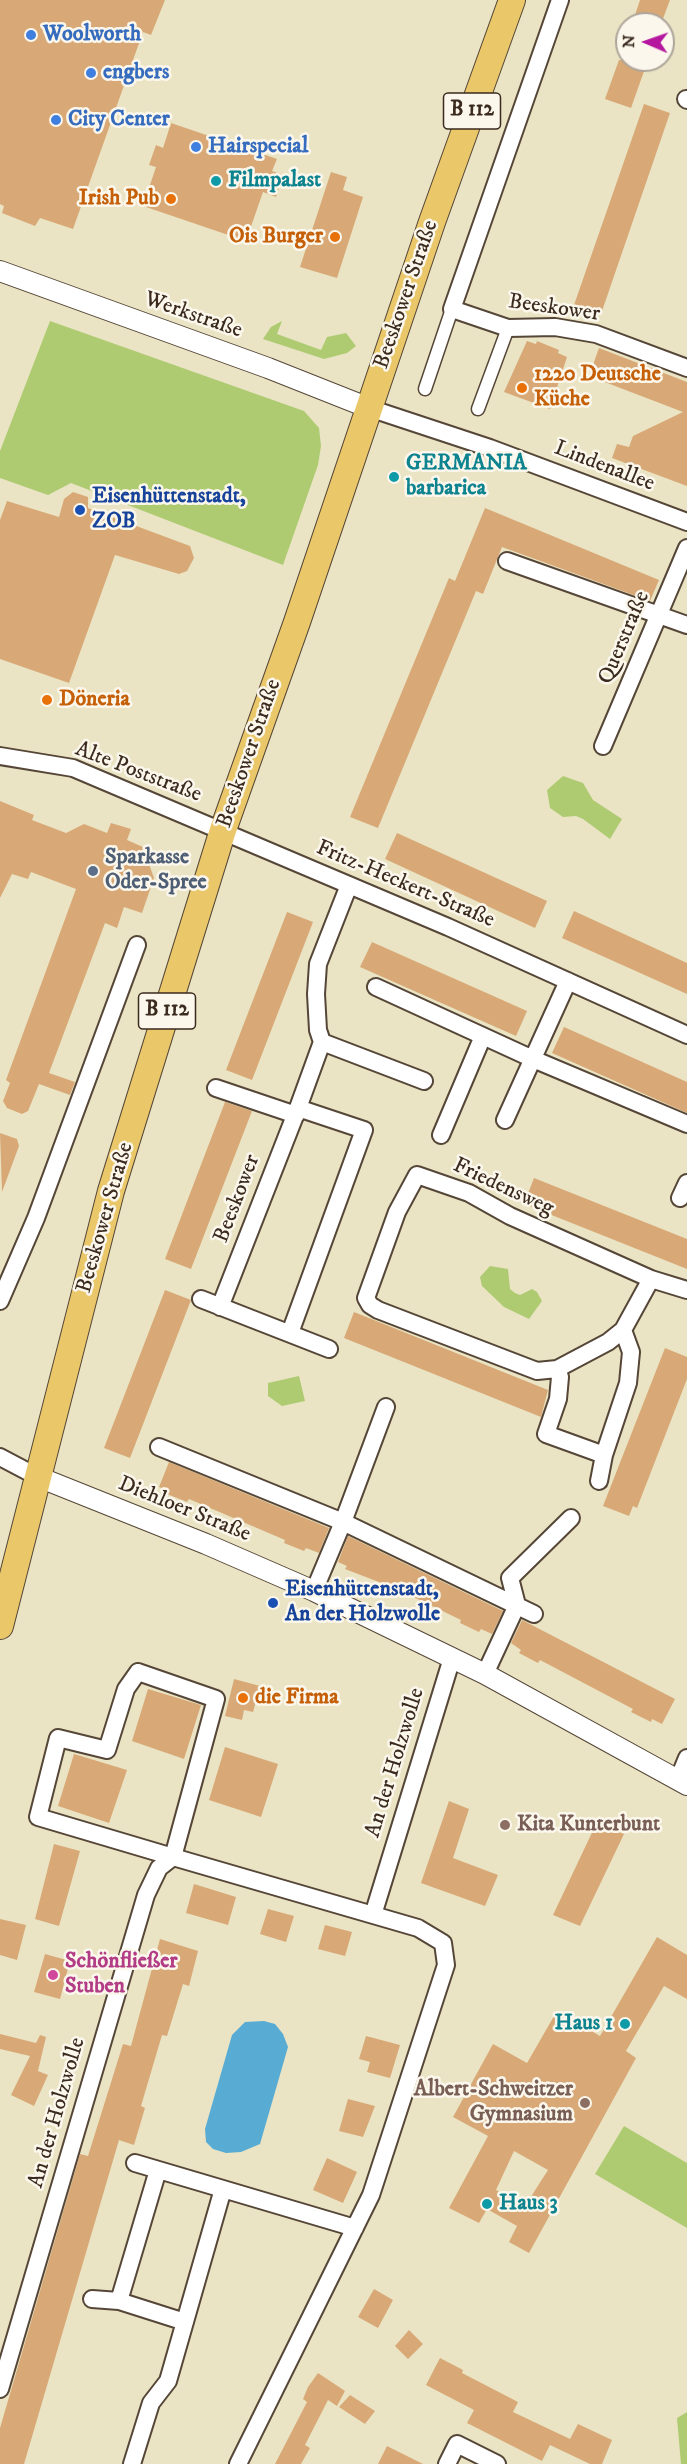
<!DOCTYPE html>
<meta charset="utf-8">
<style>
body{margin:0}
#map{position:relative;width:687px;height:2464px;overflow:hidden;background:#eae4c4;font-family:"IM FELL DW Pica",serif}
canvas{display:block}
.north{position:absolute;left:615px;top:12px;width:60px;height:60px;box-sizing:border-box;background:#fbf7ec;border:2px solid #aea59a;border-radius:50%;rotate:272deg;font-size:16px;font-weight:700;line-height:24px;text-align:center;color:#3b2a1e}
.north::after{content:'';display:block;margin:auto;width:21px;height:27px;background:#b5179e;clip-path:polygon(50% 0,100% 100%,50% 72%,0 100%)}
</style>
<div id="map">
<canvas width="687" height="2464"></canvas>
<div class="north">N</div>
</div>
<script>
const context = document.querySelector('canvas').getContext('2d');
context.lineJoin = 'round';
function paint(path, color) {
  context.fillStyle = color;
  context.fill(path, 'evenodd');
}
function toPath(rows) {
  const path = new Path2D();
  for (const r of rows) {
    path.moveTo(r[0], r[1]);
    for (let i = 2; i < r.length; i += 2) path.lineTo(r[i], r[i + 1]);
  }
  return path;
}
function stroke(path, color, width, dash) {
  context.strokeStyle = color;
  context.lineWidth = width;
  context.lineCap = dash ? 'butt' : 'round';
  context.setLineDash(dash || []);
  context.stroke(path);
}
function drawText(font, color, halo, rows, align = 'center') {
  context.font = font + ' "IM FELL DW Pica",serif';
  context.lineWidth = 5;
  context.setLineDash([]);
  context.textBaseline = 'middle';
  context.strokeStyle = halo;
  context.fillStyle = color;
  for (const [text, x, y, turn = 0] of rows) {
    context.save();
    context.translate(x, y);
    context.rotate((+turn || 0) * Math.PI / 180);
    context.textAlign = isNaN(turn) ? turn : align;
    if (halo) context.strokeText(text, 0, 0);
    context.fillText(text, 0, 0);
    context.restore();
  }
}
paint(toPath([
 [50,321,304,411,319,428,321,446,318,465,283,565,71,483,48,495,0,478,0,451],
 [282,321,277,334,321,350,327,337,346,333,356,346,347,353,324,359,263,339,271,327],
 [563,776,583,783,593,800,622,819,610,839,583,819,576,816,563,817,550,808,547,790],
 [490,1266,508,1269,510,1289,515,1293,520,1295,532,1289,537,1292,542,1301,529,1319,504,1307,482,1286,480,1277],
 [299,1376,305,1401,282,1406,268,1396,268,1383],
 [624,2126,687,2163,687,2228,595,2174],
 [687,2412,687,2464,681,2464,677,2418]
]), '#aecb72');
paint(toPath([
 [264,2021,275,2024,283,2034,288,2047,260,2144,241,2152,226,2153,213,2149,206,2142,205,2129,232,2035,245,2022]
]), '#58abd3');
paint(toPath([
 [0,0,165,0,151,35,143,32,73,229,40,218,35,226,2,213,4,206,0,204],
 [640,0,670,0,661,24,632,24],
 [619,60,648,60,631,108,605,99],
 [644,104,670,113,601,314,574,305],
 [171,123,277,159,272,171,283,175,276,197,263,192,246,241,143,206,156,167,149,165,156,145,163,148],
 [331,172,347,177,343,190,363,197,337,278,300,267],
 [527,341,536,344,537,341,559,350,558,353,567,357,550,409,504,392],
 [599,348,687,382,687,486,612,458,617,444,629,447,633,436,683,412,589,376],
 [73,492,88,497,88,508,190,546,194,558,187,571,179,574,115,555,69,683,0,659,0,520,7,501,59,517,64,499],
 [485,508,659,580,650,601,502,547,483,594,476,591,378,828,350,817,449,578,455,581],
 [0,801,34,815,32,820,66,833,84,824,107,833,111,823,131,829,127,840,143,847,154,878,142,913,124,907,117,928,105,923,49,1073,75,1082,70,1095,39,1084,28,1111,22,1114,7,1108,3,1101,10,1083,6,1080,76,889,31,872,28,879,12,874,0,898],
 [397,833,547,901,535,928,385,859],
 [574,911,687,963,687,994,562,938],
 [287,912,313,922,252,1080,226,1070],
 [372,942,527,1011,516,1036,360,967],
 [564,1027,687,1082,687,1113,552,1053],
 [225,1102,252,1111,191,1269,165,1259],
 [0,1133,17,1139,19,1146,2,1192],
 [534,1178,687,1239,687,1269,524,1204],
 [165,1290,191,1300,130,1458,104,1448],
 [354,1312,548,1390,541,1417,344,1338],
 [665,1348,687,1357,687,1379,637,1508,633,1506,629,1516,603,1506],
 [169,1462,329,1528,319,1553,306,1548,304,1551,284,1543,285,1540,189,1499,187,1502,167,1494,169,1491,159,1487],
 [348,1536,503,1611,492,1634,481,1629,479,1632,460,1623,461,1620,397,1589,345,1569,347,1566,338,1562],
 [522,1620,675,1699,662,1724,652,1719,651,1722,631,1712,633,1709,540,1660,538,1663,519,1653,521,1650,511,1643],
 [234,1679,260,1686,253,1712,244,1710,242,1720,225,1716],
 [148,1689,201,1705,184,1759,132,1741],
 [225,1747,278,1764,261,1817,209,1800],
 [74,1754,127,1770,109,1823,58,1806],
 [449,1801,469,1809,453,1858,498,1875,485,1906,421,1883],
 [597,1822,624,1834,580,1926,553,1915],
 [54,1844,80,1851,59,1926,35,1919],
 [194,1884,236,1897,228,1925,186,1913],
 [268,1909,294,1916,286,1942,260,1934],
 [0,1919,26,1925,17,1960,0,1955],
 [325,1925,352,1932,345,1956,318,1949],
 [657,1937,687,1955,687,1999,664,1986,626,2051,636,2058,529,2253,509,2242,517,2226,487,2209,479,2223,449,2208,488,2136,453,2117,493,2044,527,2063,557,2011,600,2036],
 [514,2151,548,2170,525,2206,496,2190],
 [160,1939,198,1951,189,1986,183,1984,167,2036,162,2035,141,2106,145,2108,134,2145,119,2140,24,2464,0,2464,0,2428,80,2154,88,2156,123,2044,131,2046],
 [45,1954,70,1961,60,1999,34,1992],
 [0,2034,36,2043,40,2035,46,2037,38,2071,48,2075,34,2106,11,2095,30,2056,0,2049],
 [366,2036,400,2045,390,2078,367,2072,370,2062,359,2059],
 [348,2099,375,2106,363,2137,339,2131],
 [327,2158,357,2172,343,2203,313,2190],
 [374,2289,393,2300,378,2328,358,2317],
 [409,2330,423,2344,408,2359,395,2346],
 [440,2358,463,2370,462,2373,518,2402,513,2412,570,2439,578,2424,612,2440,602,2464,590,2464,550,2445,542,2461,467,2423,474,2410,426,2385],
 [318,2373,345,2391,337,2406,328,2400,305,2445,310,2448,301,2464,275,2464,307,2402,303,2399,308,2387],
 [350,2395,375,2411,365,2424,339,2407],
 [387,2446,423,2464,378,2464]
]), '#d8a977');
const pedestrian = toPath([
 [425,389,452,309],
 [478,409,508,328]
]);
const minor = toPath([
 [560,0,452,309,508,328,555,327,596,334,687,368],
 [686,99,687,100],
 [369,408,490,448,687,522],
 [507,561,687,625],
 [603,746,687,548],
 [0,756,73,768,448,927,687,1035],
 [376,987,533,1059,687,1124],
 [322,1042,424,1081],
 [216,1088,296,1115],
 [505,1120,568,981],
 [441,1135,483,1036],
 [680,1198,687,1183],
 [651,1279,623,1330,608,1342,557,1369,537,1371,378,1310,370,1305,366,1298,397,1212,417,1175,469,1193,510,1216,651,1279,687,1290],
 [201,1299,329,1349],
 [0,1301,36,1218,137,945],
 [220,1307,298,1108],
 [290,1333,364,1130,298,1108,322,1042,318,1030,316,994,318,964,349,885],
 [557,1369,560,1377,558,1399,546,1434,604,1455,628,1383,631,1352,623,1330],
 [386,1407,343,1522,534,1614],
 [159,1447,343,1522,314,1591],
 [0,1457,36,1476],
 [599,1481,604,1455],
 [138,1672,216,1699,173,1857,38,1817,58,1738,107,1750,126,1689,138,1672],
 [485,1674,517,1605,510,1578,571,1518],
 [678,1780,687,1758],
 [373,1915,452,1658],
 [135,2163,355,2228],
 [92,2299,119,2301,185,2322],
 [119,2301,158,2170],
 [0,2389,146,1895,159,1868,173,1857,418,1928,443,1943,446,1965,371,2195,238,2464],
 [132,2464,151,2403,168,2381,223,2189],
 [447,2464,457,2444,497,2464]
]);
const tertiary = toPath([
 [0,271,268,368,369,408],
 [36,1476,206,1544,314,1591,485,1674,687,1785]
]);
const primary = toPath([
 [0,1626,111,1191,223,830,297,622,432,222,512,0]
]);
stroke(pedestrian, '#554637', 15);
stroke(minor, '#554637', 20);
stroke(tertiary, '#554637', 22);
stroke(primary, '#554637', 28);
stroke(pedestrian, '#fff', 12);
stroke(minor, '#fff', 16);
stroke(tertiary, '#fff', 20);
stroke(primary, '#eac769', 26);
for (const [x, y, r, color] of [
 [31,35,6,"#3f7fe0"],
 [91,73,6,"#3f7fe0"],
 [56,120,6,"#3f7fe0"],
 [196,147,6,"#3f7fe0"],
 [216,181,6,"#0f9aa8"],
 [171,199,6,"#e8710a"],
 [335,237,6,"#e8710a"],
 [522,388,6,"#e8710a"],
 [394,477,6,"#0f9aa8"],
 [80,510,6,"#1a4fb4"],
 [47,700,6,"#e8710a"],
 [93,871,6,"#5c6f8a"],
 [273,1603,6,"#1a4fb4"],
 [243,1698,6,"#e8710a"],
 [505,1825,6,"#8d6e63"],
 [53,1975,6,"#d1479c"],
 [625,2024,6,"#0f9aa8"],
 [585,2103,6,"#8d6e63"],
 [487,2204,6,"#0f9aa8"]
]) {
  const dot = new Path2D();
  dot.arc(x, y, r, 0, 2 * Math.PI);
  context.fillStyle = color;
  context.fill(dot);
  stroke(dot, '#fbf7ec', 2);
}
for (const [x, y, w] of [
 [472,111,57],
 [167,1011,57]
]) {
  const box = new Path2D();
  box.roundRect(x - w / 2, y - 18, w, 36, 4.5);
  context.fillStyle = '#fbf7ec';
  context.fill(box);
  stroke(box, '#3b2a1e', 1.5);
}
drawText('bold 21px', '#3b2a1e', null, [
 ["B 112",472,111],
 ["B 112",167,1011]
]);
drawText('bold 22px', '#366cbe', '#fbf7ec', [
 ["Woolworth",43,35],
 ["engbers",103,73],
 ["City Center",68,120],
 ["Hairspecial",208,147]
], 'left');
drawText('bold 22px', '#0d838f', '#fbf7ec', [
 ["Filmpalast",228,181],
 ["GERMANIA",406,464],
 ["barbarica",406,489],
 ["Haus 1",613,2024,"right"],
 ["Haus 3",499,2204]
], 'left');
drawText('bold 22px', '#c56008', '#fbf7ec', [
 ["Irish Pub",159,199,"right"],
 ["Ois Burger",323,237,"right"],
 ["1220 Deutsche",534,375],
 ["Küche",534,400],
 ["Döneria",59,700],
 ["die Firma",255,1698]
], 'left');
drawText('22px', '#3b2a1e', '#fbf7ec', [
 ["Beeskower Straße",407,295,-71],
 ["Beeskower",554,309,8],
 ["Werkstraße",193,316,19],
 ["Lindenallee",604,467,21],
 ["Querstraße",625,638,-67],
 ["Beeskower Straße",250,754,-71],
 ["Alte Poststraße",138,773,21],
 ["Fritz-Heckert-Straße",405,885,23],
 ["Friedensweg",503,1188,25],
 ["Beeskower",238,1199,-69],
 ["Beeskower Straße",106,1218,-74],
 ["Diehloer Straße",184,1510,22],
 ["An der Holzwolle",396,1763,-73],
 ["An der Holzwolle",58,2113,-74]
]);
drawText('bold 22px', '#164399', '#fbf7ec', [
 ["Eisenhüttenstadt,",92,497],
 ["ZOB",92,522],
 ["Eisenhüttenstadt,",285,1590],
 ["An der Holzwolle",285,1615]
], 'left');
drawText('bold 22px', '#4e5e75', '#fbf7ec', [
 ["Sparkasse",105,858],
 ["Oder-Spree",105,883]
], 'left');
drawText('bold 22px', '#785e54', '#fbf7ec', [
 ["Kita Kunterbunt",517,1825],
 ["Albert-Schweitzer",573,2090,"right"],
 ["Gymnasium",573,2115,"right"]
], 'left');
drawText('bold 22px', '#b23c85', '#fbf7ec', [
 ["Schönfließer",65,1962],
 ["Stuben",65,1987]
], 'left');
</script>
